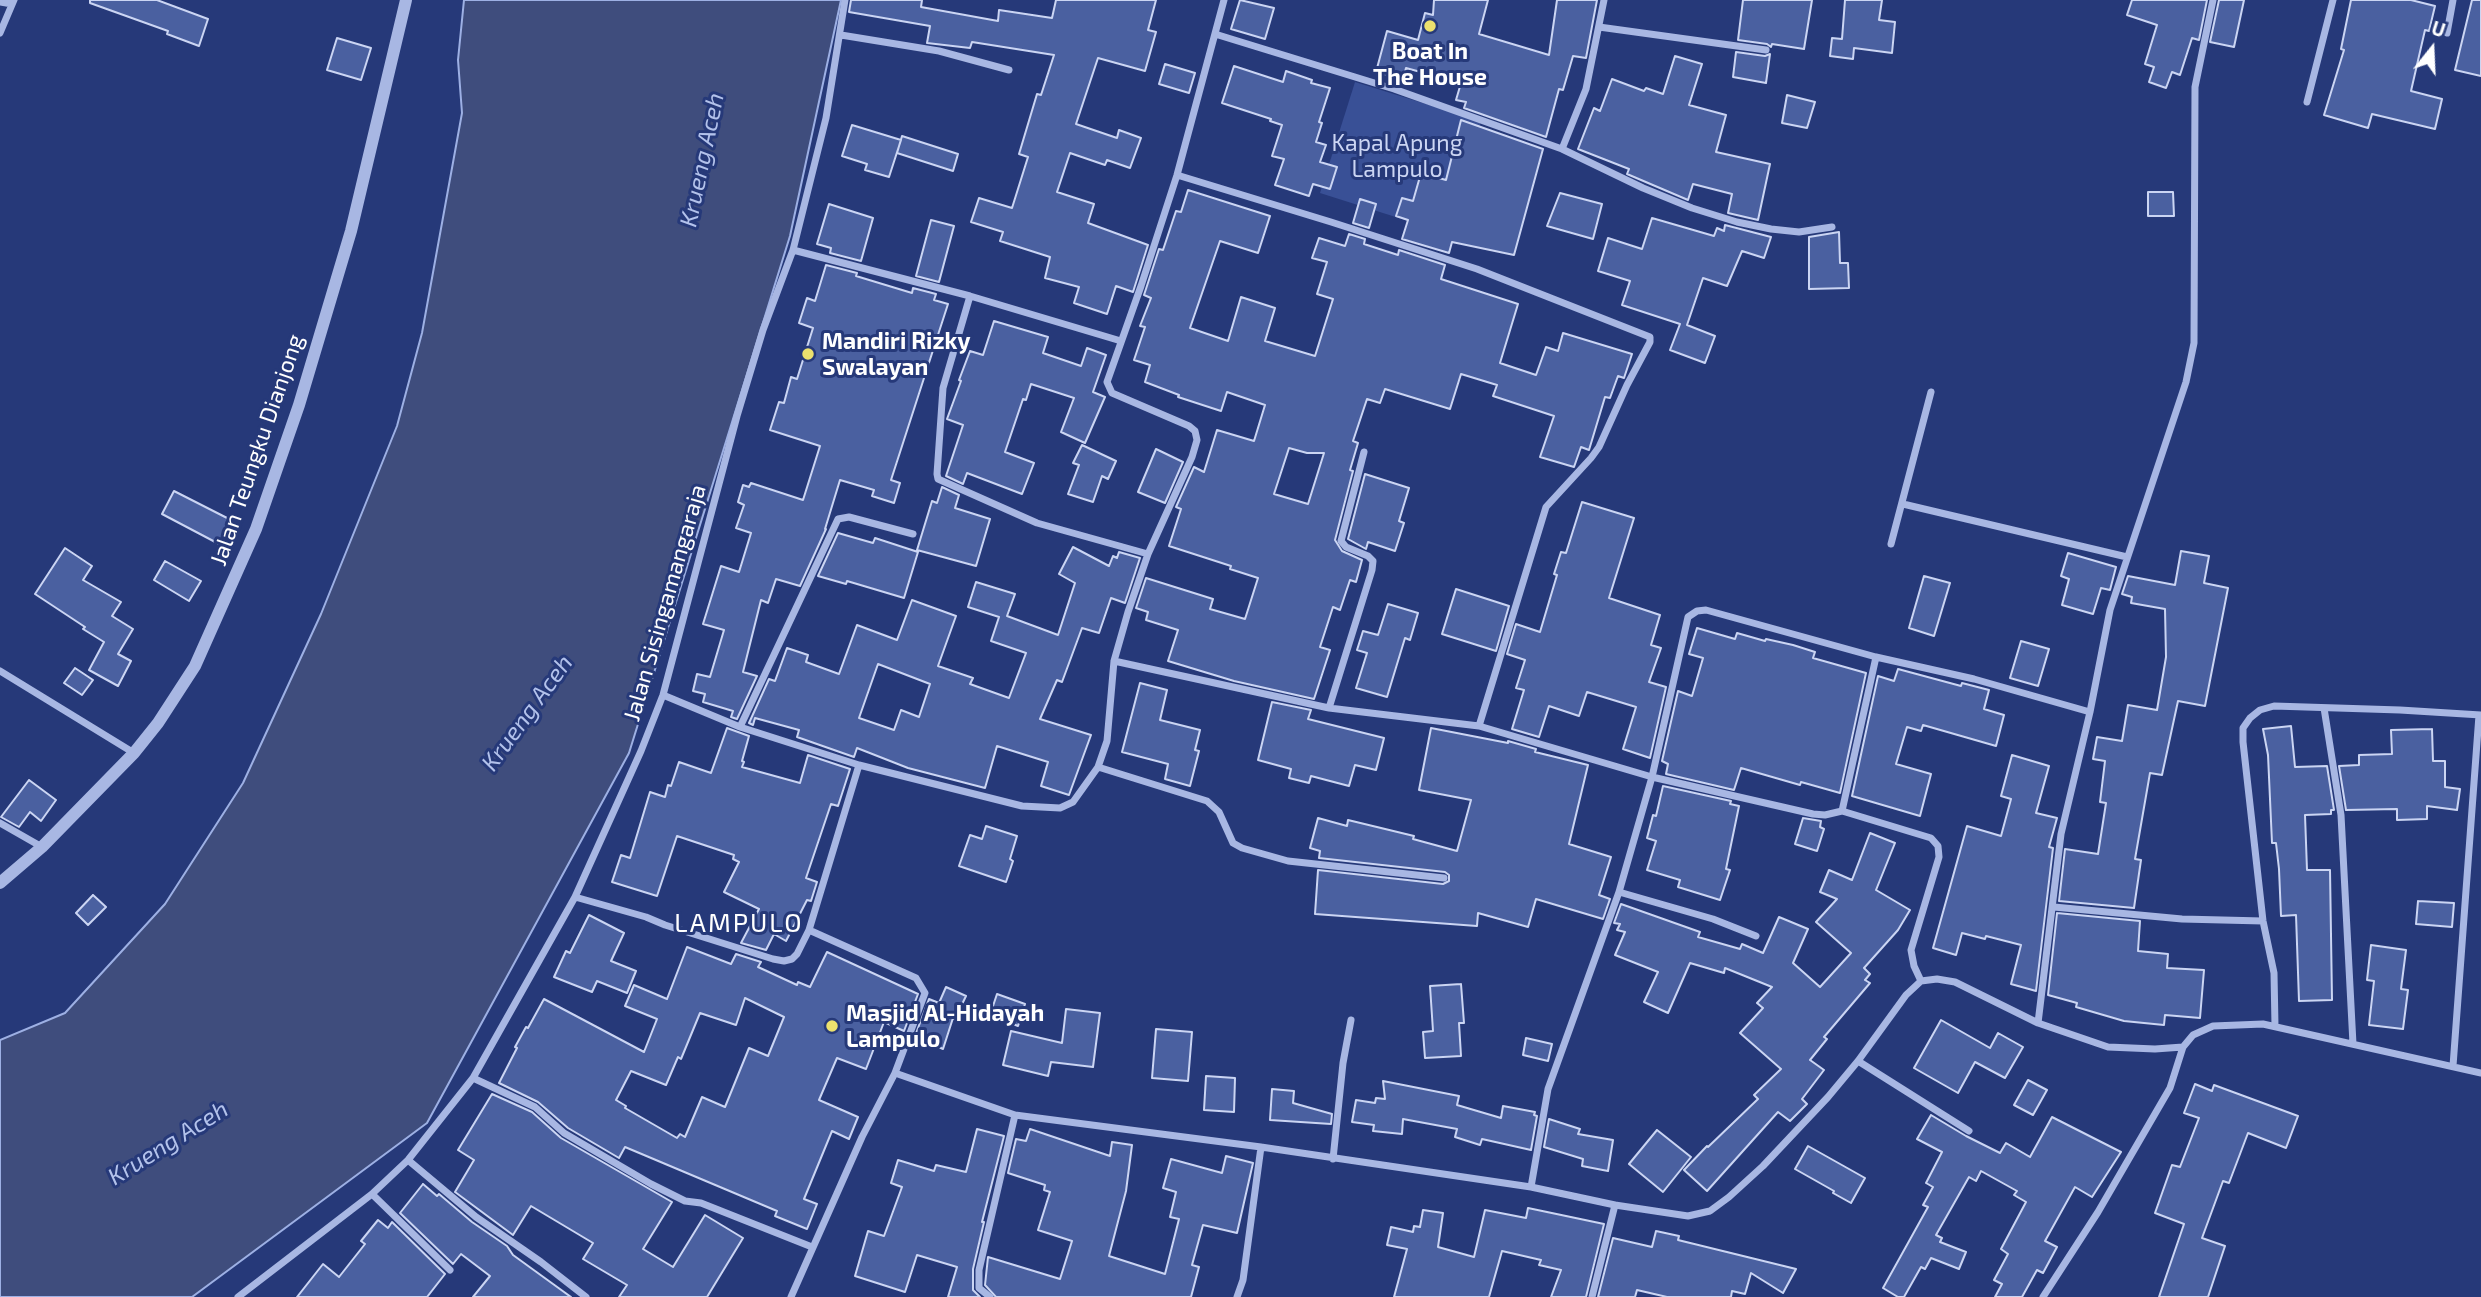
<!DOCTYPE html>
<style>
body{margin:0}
#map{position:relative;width:2481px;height:1297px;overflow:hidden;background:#263979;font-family:"Exo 2",sans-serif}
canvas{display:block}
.north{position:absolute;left:2397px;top:14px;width:70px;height:70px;-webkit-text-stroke:5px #263979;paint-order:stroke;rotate:18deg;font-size:19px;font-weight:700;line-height:28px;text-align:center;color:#fff}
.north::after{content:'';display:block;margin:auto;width:24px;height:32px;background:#fff;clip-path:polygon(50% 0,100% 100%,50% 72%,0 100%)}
</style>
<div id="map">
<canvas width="2481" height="1297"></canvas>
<div class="north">U</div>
</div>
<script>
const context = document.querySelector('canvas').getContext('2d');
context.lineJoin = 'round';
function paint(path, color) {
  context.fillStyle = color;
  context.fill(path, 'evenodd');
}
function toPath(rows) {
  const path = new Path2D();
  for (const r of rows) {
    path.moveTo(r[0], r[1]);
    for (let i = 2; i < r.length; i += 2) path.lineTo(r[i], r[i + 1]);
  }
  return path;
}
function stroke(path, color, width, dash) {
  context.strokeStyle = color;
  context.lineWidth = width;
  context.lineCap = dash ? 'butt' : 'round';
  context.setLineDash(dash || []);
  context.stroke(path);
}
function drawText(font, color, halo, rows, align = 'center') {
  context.font = font + ' "Exo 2",sans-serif';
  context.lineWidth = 6;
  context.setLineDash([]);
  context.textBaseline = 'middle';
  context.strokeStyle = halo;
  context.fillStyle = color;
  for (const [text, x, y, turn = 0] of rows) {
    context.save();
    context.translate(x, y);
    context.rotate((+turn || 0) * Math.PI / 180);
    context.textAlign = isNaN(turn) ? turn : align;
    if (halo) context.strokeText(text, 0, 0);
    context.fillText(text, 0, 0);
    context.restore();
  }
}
paint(toPath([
 [1355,82,1481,121,1446,233,1320,193]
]), '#395096');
const water = toPath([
 [464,0,841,0,790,236,629,753,427,1123,192,1297,0,1297,0,1040,65,1013,165,904,243,783,321,614,397,426,422,333,462,113,458,60,464,0]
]);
paint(water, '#3f4d7d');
stroke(water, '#9db0e4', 2);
const building = toPath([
 [90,0,157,0,208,19,199,46,167,34,168,31,90,3,90,0],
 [851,0,922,0,921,7,998,21,999,10,1052,18,1056,0,1156,0,1148,30,1156,32,1145,71,1098,58,1076,124,1117,138,1119,130,1141,138,1130,168,1107,160,1105,165,1070,153,1057,192,1094,204,1088,223,1148,245,1133,292,1116,286,1107,314,1074,303,1079,287,1045,278,1050,257,1000,241,1003,232,971,222,979,198,1012,208,1028,157,1019,154,1037,94,1041,95,1054,55,972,42,970,48,927,43,930,26,849,12,851,0],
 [1240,0,1274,8,1265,39,1231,29,1240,0],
 [1434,0,1488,0,1479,34,1549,55,1557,0,1597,0,1586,58,1573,56,1563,90,1559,89,1546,137,1464,108,1466,102,1456,100,1461,83,1406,68,1403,79,1376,72,1387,31,1418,40,1425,13,1433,15,1434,0],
 [1743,0,1812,0,1804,49,1772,44,1771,47,1767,44,1738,40,1743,0],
 [1845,0,1882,0,1879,20,1895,22,1892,53,1854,48,1853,59,1830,56,1832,38,1842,39,1845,0],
 [2132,0,2207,0,2199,40,2192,38,2180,75,2172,72,2166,88,2149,82,2154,67,2145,64,2157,25,2127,15,2132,0],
 [2219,0,2244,0,2234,47,2210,42,2219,0],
 [2351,0,2411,0,2435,6,2429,31,2425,30,2411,91,2442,99,2435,129,2372,114,2368,128,2324,115,2344,50,2341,49,2351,0],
 [2472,0,2481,0,2481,76,2455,70,2472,0],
 [337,38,371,48,361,80,327,70,337,38],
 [1736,52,1765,56,1770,54,1766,83,1733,77,1736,52],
 [1675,56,1702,64,1689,105,1726,115,1716,152,1770,164,1758,220,1728,213,1732,194,1693,184,1688,200,1627,174,1629,169,1578,149,1594,108,1600,111,1612,79,1644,91,1646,88,1663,94,1675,56],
 [1165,64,1195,73,1189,93,1159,84,1165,64],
 [1234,66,1283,82,1286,71,1312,80,1311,83,1330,88,1319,122,1322,123,1316,142,1326,145,1320,162,1337,167,1330,189,1313,184,1309,196,1275,185,1284,159,1272,156,1282,125,1270,121,1271,119,1222,103,1234,66],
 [1787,95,1815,102,1807,128,1782,123,1787,95],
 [1461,120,1543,149,1514,255,1452,242,1449,253,1402,239,1408,220,1396,216,1402,198,1413,201,1421,173,1446,180,1461,120],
 [852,125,901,140,889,177,865,170,867,164,842,156,852,125],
 [902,136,958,154,953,171,897,153,902,136],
 [1188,190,1270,216,1258,253,1220,241,1190,328,1228,341,1241,297,1275,308,1265,341,1315,356,1333,299,1317,294,1327,262,1312,258,1319,238,1345,246,1349,234,1365,239,1364,244,1398,255,1399,250,1445,265,1441,279,1518,304,1500,363,1536,375,1546,347,1558,351,1563,333,1632,354,1624,378,1618,376,1610,398,1605,397,1589,450,1581,447,1574,467,1540,457,1554,416,1493,396,1497,385,1461,374,1450,409,1385,389,1380,403,1367,399,1353,441,1358,443,1350,470,1353,471,1335,540,1342,551,1362,560,1356,582,1350,580,1340,610,1333,607,1320,647,1330,650,1314,699,1234,681,1168,661,1178,630,1146,620,1148,612,1136,608,1146,578,1213,599,1210,609,1245,619,1258,578,1230,569,1231,566,1169,546,1181,509,1176,507,1194,467,1204,472,1217,430,1254,441,1265,405,1227,392,1221,411,1178,397,1179,395,1145,382,1150,365,1134,360,1145,327,1140,326,1151,298,1144,295,1159,249,1163,250,1176,211,1181,212,1188,190],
 [1289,448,1307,453,1324,453,1308,504,1274,494,1289,448],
 [2148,192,2173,192,2174,216,2148,216,2148,192],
 [1560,193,1602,204,1593,239,1547,226,1560,193],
 [1360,199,1376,204,1369,228,1353,223,1360,199],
 [829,204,873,218,861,261,830,253,831,248,817,244,829,204],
 [1652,218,1714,236,1717,228,1724,231,1725,225,1771,237,1764,258,1742,251,1727,286,1703,278,1687,325,1715,336,1705,363,1670,350,1680,324,1622,305,1630,281,1598,271,1608,238,1642,249,1652,218],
 [931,220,954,226,939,282,916,276,931,220],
 [1839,232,1840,263,1848,263,1849,288,1809,289,1809,237,1839,232],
 [826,265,857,273,856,276,912,293,913,288,936,294,934,300,948,304,891,480,900,483,894,503,872,496,874,490,840,480,825,529,826,529,800,586,776,579,768,603,761,600,743,672,757,676,737,719,731,717,733,711,703,702,705,694,693,691,697,674,710,677,724,630,703,624,721,566,739,572,751,533,736,528,744,505,738,502,743,485,749,487,751,483,803,500,820,446,770,430,779,402,784,403,791,377,797,379,813,328,799,323,807,298,815,301,826,265],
 [994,321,1048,337,1043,353,1081,366,1087,348,1106,355,1093,392,1105,397,1085,443,1061,432,1074,398,1031,384,1026,400,1023,399,1005,452,1034,463,1022,494,967,473,963,484,946,476,963,425,947,419,961,381,959,380,970,351,983,355,994,321],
 [1082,445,1116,461,1108,479,1102,476,1093,502,1068,494,1079,465,1073,463,1082,445],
 [1156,449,1183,462,1165,503,1138,492,1156,449],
 [1365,474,1409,488,1399,521,1404,523,1395,551,1368,542,1366,549,1348,539,1365,474],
 [942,487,959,495,955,508,990,519,976,566,917,550,932,501,937,503,942,487],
 [174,491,231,520,219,544,162,514,174,491],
 [1582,502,1634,518,1609,598,1660,615,1651,645,1661,648,1649,682,1666,687,1650,758,1623,749,1636,707,1587,692,1579,716,1549,706,1539,737,1512,729,1524,690,1516,688,1525,660,1507,654,1516,624,1540,632,1557,575,1554,574,1561,552,1566,553,1582,502],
 [838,533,873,543,875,538,918,552,904,598,847,581,846,584,818,576,838,533],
 [1073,547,1109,566,1113,556,1117,558,1119,552,1140,558,1125,603,1111,598,1099,633,1082,628,1062,682,1057,680,1040,719,1091,735,1069,795,1041,786,1048,762,997,746,985,788,908,768,857,748,854,757,797,737,799,730,755,718,753,725,749,723,769,679,775,681,787,648,808,655,806,662,839,674,857,625,897,640,912,600,956,616,938,666,973,678,970,684,1009,698,1026,653,991,641,999,617,968,607,976,582,1015,594,1007,616,1058,635,1075,583,1059,574,1073,547],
 [878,664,930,684,919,717,901,710,894,730,859,718,878,664],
 [65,548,92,566,83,580,121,602,112,616,133,629,118,654,131,661,118,686,89,670,104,642,83,629,85,627,35,594,65,548],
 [2181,551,2209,556,2204,583,2228,588,2205,706,2178,701,2162,775,2150,773,2135,859,2141,860,2134,908,2059,901,2065,849,2098,854,2106,803,2100,802,2105,761,2093,759,2097,737,2122,741,2128,705,2157,710,2166,657,2165,609,2131,603,2132,597,2122,594,2128,576,2175,585,2181,551],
 [2068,553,2116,567,2110,590,2101,588,2093,614,2062,605,2069,579,2061,576,2068,553],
 [165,561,201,581,189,601,154,580,165,561],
 [1924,576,1950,583,1934,636,1909,628,1924,576],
 [1456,589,1509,606,1496,651,1442,634,1456,589],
 [1388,604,1418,613,1410,640,1405,638,1387,697,1356,688,1367,653,1357,650,1363,631,1378,635,1388,604],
 [1697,628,1735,639,1737,633,1765,641,1766,639,1793,645,1815,652,1813,658,1866,673,1840,793,1801,782,1800,785,1741,768,1734,790,1666,774,1668,764,1662,761,1678,691,1692,696,1703,658,1689,654,1697,628],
 [2021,641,2049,649,2038,686,2010,678,2021,641],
 [75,668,93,680,82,695,64,683,75,668],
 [1898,669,1961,686,1962,683,1989,690,1984,709,2004,715,1996,746,1923,725,1921,731,1907,727,1896,764,1931,774,1920,816,1852,796,1878,676,1894,681,1898,669],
 [1140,683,1167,690,1160,720,1200,730,1195,750,1199,751,1190,786,1165,779,1168,764,1122,752,1140,683],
 [1272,702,1311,710,1308,719,1384,738,1376,770,1355,765,1349,786,1311,776,1309,783,1289,778,1291,769,1258,760,1272,702],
 [2291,726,2295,767,2327,766,2334,810,2331,810,2331,814,2305,815,2307,870,2330,870,2332,1000,2299,1001,2296,915,2281,916,2279,869,2276,843,2272,843,2268,755,2263,729,2291,726],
 [727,728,749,736,742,761,744,762,742,767,800,783,808,755,850,769,838,806,831,804,806,878,817,882,811,901,807,900,786,941,774,934,766,950,741,943,759,909,724,892,739,862,733,859,734,855,677,836,657,896,612,882,621,855,630,858,650,792,665,797,668,785,671,786,679,762,711,773,727,728],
 [1431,728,1508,743,1508,741,1536,749,1535,752,1588,765,1569,844,1611,857,1599,895,1610,899,1603,919,1536,899,1528,927,1478,913,1477,926,1315,914,1318,870,1443,884,1449,881,1449,875,1445,872,1319,858,1320,851,1310,848,1318,818,1347,826,1348,820,1414,836,1413,839,1457,851,1471,800,1419,790,1431,728],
 [2432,729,2433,761,2445,761,2445,787,2460,789,2457,810,2427,806,2427,819,2397,820,2397,809,2346,810,2339,766,2359,765,2359,755,2392,754,2391,730,2432,729],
 [2012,755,2049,766,2036,813,2057,818,2049,847,2053,848,2036,991,2011,984,2021,945,1986,936,1985,939,1962,933,1956,955,1933,948,1967,826,2001,836,2011,799,2001,796,2012,755],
 [29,780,56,800,41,821,30,812,19,827,1,817,29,780],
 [1663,786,1731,801,1730,804,1739,806,1726,869,1730,870,1720,900,1678,887,1680,880,1647,870,1656,841,1647,838,1653,815,1656,816,1663,786],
 [1803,818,1821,821,1820,827,1824,829,1817,851,1795,844,1803,818],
 [986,826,1017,836,1010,859,1013,861,1006,882,959,866,970,835,982,839,986,826],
 [1870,833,1895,843,1876,890,1910,910,1898,930,1864,968,1870,974,1865,980,1870,983,1824,1037,1827,1039,1810,1060,1824,1070,1802,1099,1807,1104,1790,1121,1778,1112,1707,1191,1684,1170,1707,1146,1708,1147,1758,1099,1754,1095,1781,1069,1740,1033,1763,1008,1757,1003,1772,987,1725,968,1724,973,1690,963,1668,1013,1644,1002,1658,972,1615,955,1625,932,1617,930,1620,924,1614,923,1621,904,1700,932,1698,937,1740,949,1742,944,1763,953,1779,917,1808,929,1793,963,1820,987,1851,953,1816,922,1837,899,1820,892,1829,870,1852,880,1870,833],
 [93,895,106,907,88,925,76,913,93,895],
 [2418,901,2454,903,2452,927,2416,924,2418,901],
 [2057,913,2140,921,2138,951,2168,954,2167,968,2204,970,2200,1018,2165,1015,2164,1025,2124,1021,2076,1007,2077,1003,2048,995,2057,913],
 [589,915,624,933,611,961,636,971,627,993,597,981,592,992,554,977,566,951,570,953,589,915],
 [2371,945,2406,950,2401,989,2408,990,2403,1029,2369,1025,2374,981,2367,980,2371,945],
 [687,947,731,964,736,954,761,962,758,967,797,985,798,982,810,987,827,952,918,994,904,1031,884,1022,866,1069,837,1058,819,1100,858,1117,849,1139,832,1131,804,1199,817,1204,807,1229,775,1216,777,1211,625,1147,619,1158,568,1128,538,1102,499,1083,517,1048,515,1047,526,1027,528,1028,544,999,644,1052,657,1019,625,1006,634,985,667,999,687,947],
 [745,998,784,1017,768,1056,749,1048,725,1107,702,1097,685,1137,680,1134,677,1138,625,1108,626,1106,616,1100,631,1071,666,1085,678,1057,681,1059,700,1013,736,1025,745,998],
 [1461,984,1464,1023,1459,1023,1461,1056,1425,1058,1423,1032,1433,1031,1430,986,1461,984],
 [946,987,966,996,955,1019,953,1018,943,1049,915,1036,929,999,939,1003,946,987],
 [997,994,1025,1004,1018,1026,990,1015,997,994],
 [1066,1009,1100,1013,1093,1067,1051,1062,1048,1076,1003,1065,1011,1031,1062,1043,1066,1009],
 [1941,1020,1990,1048,1998,1033,2023,1047,2005,1078,1975,1062,1958,1093,1914,1068,1941,1020],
 [1156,1029,1192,1032,1188,1081,1152,1078,1156,1029],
 [1526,1038,1552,1044,1548,1061,1523,1055,1526,1038],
 [1206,1076,1235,1078,1234,1112,1204,1110,1206,1076],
 [2028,1080,2047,1090,2033,1115,2014,1105,2028,1080],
 [1383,1081,1459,1096,1457,1105,1501,1118,1503,1106,1535,1112,1534,1115,1537,1116,1531,1150,1482,1139,1480,1145,1455,1137,1457,1129,1403,1119,1402,1134,1373,1131,1374,1125,1352,1122,1356,1100,1375,1103,1376,1098,1385,1099,1383,1081],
 [2195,1084,2212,1091,2214,1085,2298,1116,2286,1148,2248,1133,2229,1183,2223,1181,2202,1238,2225,1246,2208,1297,2159,1297,2184,1224,2155,1213,2172,1165,2180,1167,2199,1118,2184,1113,2195,1084],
 [1272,1089,1294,1091,1293,1103,1332,1114,1331,1124,1270,1120,1272,1089],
 [492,1094,532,1112,561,1138,672,1202,643,1249,673,1267,705,1215,743,1238,707,1297,619,1297,627,1285,583,1259,593,1243,531,1206,513,1235,455,1192,474,1160,458,1150,492,1094],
 [1931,1115,1966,1136,2000,1153,2006,1143,2030,1157,2052,1117,2121,1152,2092,1197,2075,1187,2045,1241,2057,1247,2043,1273,2037,1270,2022,1297,1995,1297,2002,1284,1994,1280,2008,1254,2001,1249,2026,1202,2014,1195,2017,1191,1981,1171,1976,1181,1969,1177,1936,1235,1942,1238,1940,1242,1966,1252,1959,1269,1931,1258,1925,1269,1921,1267,1904,1297,1898,1297,1883,1288,1928,1207,1923,1205,1933,1187,1926,1183,1942,1152,1917,1139,1931,1115],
 [1549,1119,1580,1129,1578,1134,1613,1140,1608,1171,1582,1166,1583,1159,1544,1147,1549,1119],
 [977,1129,1004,1136,982,1222,984,1222,973,1269,973,1290,980,1297,948,1297,957,1267,917,1255,905,1292,855,1276,868,1231,884,1236,902,1187,891,1183,898,1160,934,1171,936,1165,966,1172,977,1129],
 [1030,1129,1110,1156,1112,1142,1132,1145,1126,1191,1109,1256,1165,1274,1179,1219,1170,1217,1176,1192,1163,1188,1171,1159,1222,1173,1226,1156,1253,1163,1237,1233,1203,1225,1192,1265,1199,1267,1191,1297,996,1297,985,1285,988,1257,1060,1279,1072,1241,1038,1230,1050,1192,1044,1190,1045,1185,1008,1173,1016,1139,1026,1141,1030,1129],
 [1657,1130,1691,1157,1663,1192,1629,1164,1657,1130],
 [1808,1146,1865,1178,1851,1203,1833,1193,1834,1191,1795,1169,1808,1146],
 [423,1184,437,1196,439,1194,472,1222,507,1246,513,1255,571,1297,473,1297,490,1276,461,1254,453,1264,400,1213,423,1184],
 [1528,1208,1604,1224,1586,1297,1551,1297,1561,1270,1539,1265,1541,1260,1502,1251,1489,1297,1394,1297,1407,1249,1387,1245,1391,1227,1413,1232,1414,1226,1420,1227,1423,1210,1443,1213,1438,1247,1474,1257,1485,1210,1526,1218,1528,1208],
 [378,1220,388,1228,392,1222,445,1274,427,1297,297,1297,323,1264,339,1277,365,1244,361,1241,378,1220],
 [1656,1231,1679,1236,1678,1240,1796,1269,1783,1293,1751,1273,1745,1294,1732,1291,1731,1297,1667,1297,1637,1290,1635,1297,1598,1297,1613,1238,1652,1247,1656,1231]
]);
paint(building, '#4a60a0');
stroke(building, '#cbd5f3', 2);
stroke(toPath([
 [0,2,12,4],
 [1599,27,1766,50],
 [0,33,14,0],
 [2447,33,2453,0],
 [1215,34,1394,89,1562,149,1643,188,1692,208,1737,222,1771,229,1799,232,1832,227],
 [841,35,939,51,1009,70],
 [2307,102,2333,0],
 [1562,149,1586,89,1604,0],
 [1177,175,1331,222,1477,269,1650,337,1650,342,1627,385,1599,447,1591,458,1546,507,1479,726],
 [793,250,970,296,1121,341],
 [970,296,943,388,937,474,938,479,1037,523,1148,554],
 [1903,504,2127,557],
 [1891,544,1931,392],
 [1114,661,1329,708,1479,726,1652,777,1813,814,1825,815,1842,811,1931,838,1938,846,1939,857,1911,950,1914,966,1921,981],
 [0,671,134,753],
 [663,695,740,727,859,765,1022,806,1060,808,1073,802,1098,767,1107,741,1114,661,1128,612,1148,554,1192,457,1197,440,1195,431,1189,426,1112,393,1107,382,1141,286,1177,175,1224,0],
 [1329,708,1372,570,1373,561,1368,556,1346,547,1341,541,1364,452],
 [2324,708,2341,815,2353,1044],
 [740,727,838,519,849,517,913,534],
 [1098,767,1207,801,1219,812,1233,843,1242,848,1288,861,1444,878],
 [1842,811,1876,657],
 [0,823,42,847],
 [1619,892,1713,919,1756,936],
 [575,897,646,917,665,925,773,959,784,961,792,959,797,954,809,930,859,765],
 [2054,907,2182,919,2263,921],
 [2038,1023,2061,834,2090,712,2110,610,2186,382,2194,343,2195,87,2213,0],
 [2275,1026,2274,973,2263,921,2243,742,2243,728,2250,718,2260,710,2274,706,2400,710,2481,715],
 [1858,1061,1969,1131],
 [2453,1066,2479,715],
 [895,1073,1015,1115,1261,1147,1531,1187,1615,1205,1688,1216,1710,1211,1729,1197,1763,1166,1828,1097,1858,1061,1906,995,1921,981,1937,979,1955,982,2038,1023,2108,1047,2155,1049,2183,1047,2193,1035,2213,1026,2263,1024,2481,1073],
 [473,1078,535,1107,564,1133,651,1184,685,1201,701,1203,812,1247],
 [1333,1159,1343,1063,1351,1020],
 [408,1160,476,1217,541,1262,586,1297],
 [1531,1187,1548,1089,1619,892,1652,777,1688,617,1697,611,1706,610,1876,657,1974,679,2090,712],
 [372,1194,450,1270],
 [238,1297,372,1194,408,1160,473,1078,575,897,641,751,663,695,737,416,763,330,793,250,826,118,845,0],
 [791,1297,862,1137,895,1073,925,993,916,978,809,930],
 [990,1297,979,1288,979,1270,1015,1115],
 [1237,1297,1243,1280,1261,1147],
 [1592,1297,1615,1205],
 [2043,1297,2098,1212,2170,1088,2183,1047]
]), '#a8b7e3', 7);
stroke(toPath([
 [0,883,42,847,134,753,158,723,195,666,256,529,299,405,351,231,406,0]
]), '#a8b7e3', 12);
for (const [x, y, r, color] of [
 [1430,26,7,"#ece16e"],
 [808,354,7,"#ece16e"],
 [832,1026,7,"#ece16e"]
]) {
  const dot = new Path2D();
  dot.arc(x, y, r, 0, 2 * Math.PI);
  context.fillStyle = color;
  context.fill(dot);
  stroke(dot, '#263979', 2.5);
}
drawText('bold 23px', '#fff', '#263979', [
 ["Boat In",1430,51,"center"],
 ["The House",1430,77,"center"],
 ["Mandiri Rizky",822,341],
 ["Swalayan",822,367],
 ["Masjid Al-Hidayah",846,1013],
 ["Lampulo",846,1039]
], 'left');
drawText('23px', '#cbd5f3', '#263979', [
 ["Kapal Apung",1397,143],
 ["Lampulo",1397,169]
]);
drawText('23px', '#fff', '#263979', [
 ["Jalan Teungku Dianjong",257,450,-71],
 ["Jalan Sisingamangaraja",665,603,-74]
]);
drawText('italic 24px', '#b3c2eb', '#263979', [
 ["Krueng Aceh",702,160,-78],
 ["Krueng Aceh",527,713,-54],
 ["Krueng Aceh",168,1143,-32]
]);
context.letterSpacing = '2px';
drawText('26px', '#fff', '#263979', [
 ["LAMPULO",739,923]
]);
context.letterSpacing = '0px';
</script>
